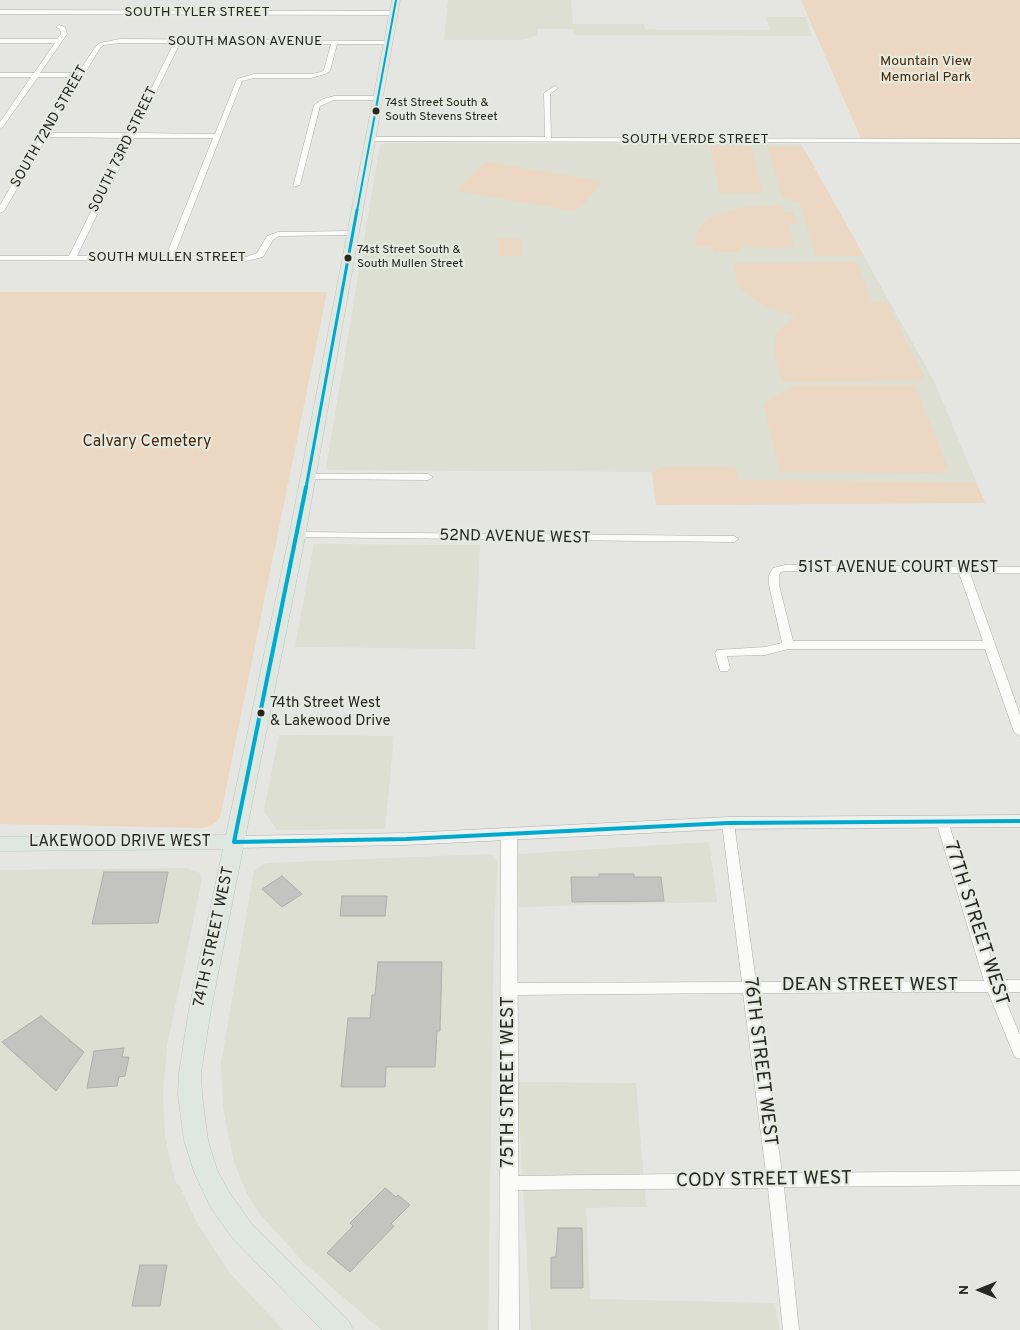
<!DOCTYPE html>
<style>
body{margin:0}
#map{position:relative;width:1020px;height:1330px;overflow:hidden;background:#e5e6e1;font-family:Overpass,sans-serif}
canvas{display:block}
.north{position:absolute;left:955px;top:1265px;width:50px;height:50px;-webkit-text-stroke:4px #e6e9de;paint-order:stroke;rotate:270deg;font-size:14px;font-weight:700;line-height:20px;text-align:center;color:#272824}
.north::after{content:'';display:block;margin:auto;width:18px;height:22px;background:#272824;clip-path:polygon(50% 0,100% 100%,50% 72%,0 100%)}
</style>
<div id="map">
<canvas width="1020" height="1330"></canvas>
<div class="north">N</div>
</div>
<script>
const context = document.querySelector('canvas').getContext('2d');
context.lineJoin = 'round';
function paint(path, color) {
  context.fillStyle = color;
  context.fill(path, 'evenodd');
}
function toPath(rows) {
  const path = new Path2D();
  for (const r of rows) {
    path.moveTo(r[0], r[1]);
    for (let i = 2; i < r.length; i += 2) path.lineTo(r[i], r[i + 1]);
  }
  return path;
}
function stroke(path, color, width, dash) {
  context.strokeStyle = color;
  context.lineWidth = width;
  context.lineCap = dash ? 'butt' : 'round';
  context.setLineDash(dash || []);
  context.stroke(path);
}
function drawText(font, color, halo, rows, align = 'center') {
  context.font = font + ' Overpass,sans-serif';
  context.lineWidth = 4.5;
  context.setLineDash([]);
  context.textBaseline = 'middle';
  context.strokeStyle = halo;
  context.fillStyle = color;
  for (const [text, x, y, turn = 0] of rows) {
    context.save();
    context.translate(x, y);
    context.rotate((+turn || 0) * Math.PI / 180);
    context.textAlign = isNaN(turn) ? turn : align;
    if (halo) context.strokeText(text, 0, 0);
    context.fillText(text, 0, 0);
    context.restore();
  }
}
paint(toPath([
 [448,0,571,0,573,24,644,24,645,29,660,30,770,30,766,17,805,17,812,36,574,35,573,29,537,29,537,35,522,40,444,40],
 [385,143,801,144,934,381,985,503,656,505,652,472,330,470,326,468,380,145],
 [314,544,480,545,475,649,295,647],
 [279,735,394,736,385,829,277,830,264,811],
 [709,842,717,902,519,907,519,854],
 [487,854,494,855,498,863,494,925,488,1330,381,1330,303,1262,259,1213,247,1194,234,1162,223,1108,221,1063,254,871,263,864,269,863],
 [187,868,200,873,202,879,167,1046,163,1093,165,1137,176,1183,180,1186,196,1221,229,1272,283,1330,0,1330,0,870],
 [517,1082,636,1083,646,1207,586,1208,590,1299,775,1303,779,1330,531,1330]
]), '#dcdfd2');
paint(toPath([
 [801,0,1020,0,1020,141,862,141],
 [710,146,751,146,763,193,720,193],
 [768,147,803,147,864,256,816,256,800,203,782,197],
 [487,162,600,181,597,184,600,185,581,207,578,207,574,211,458,191,462,188,460,187,482,165],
 [782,205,784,212,793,212,797,224,788,224,794,245,789,248,740,247,741,252,714,252,713,247,696,247,695,239,698,230,704,222,715,216,743,207],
 [498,238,521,239,521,256,498,256],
 [851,262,858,264,872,303,886,301,924,376,919,380,782,382,774,351,776,333,792,319,797,317,767,307,738,287,733,263],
 [0,292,327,292,220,818,211,826,203,828,0,824],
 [797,385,915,385,948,468,941,473,780,472,763,403],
 [662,467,735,467,738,480,976,482,985,503,656,505,652,472]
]), '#ecd7c2');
const building = toPath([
 [104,872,168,872,158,923,92,924,104,872],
 [599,874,634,874,634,877,661,877,664,901,572,902,571,877,599,877,599,874],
 [282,876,302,894,282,907,262,889,282,876],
 [342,896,387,896,385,916,340,916,342,896],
 [378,962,442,962,440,1031,437,1031,435,1067,386,1067,385,1087,341,1087,348,1018,370,1018,372,995,375,995,378,962],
 [41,1016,84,1052,56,1091,2,1042,41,1016],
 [124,1048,122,1057,129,1057,125,1076,119,1077,117,1086,87,1088,94,1051,124,1048],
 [385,1188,396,1197,398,1195,410,1205,391,1224,394,1226,350,1272,327,1253,353,1226,350,1223,385,1188],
 [558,1228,582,1228,583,1288,551,1288,551,1257,556,1257,558,1228],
 [140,1265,167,1265,160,1306,132,1306,140,1265]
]);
paint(building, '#c3c3bf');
stroke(building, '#b0b0ab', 1);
const minor = toPath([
 [59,25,65,27,67,34,40,73,78,73,96,46,100,43,120,39,391,41,392,42,389,44,337,44,330,71,325,74,311,78,254,78,242,81,174,256,246,257,257,253,267,236,278,232,352,231,356,233,355,235,279,236,273,240,263,257,246,261,0,260,0,256,69,256,127,138,47,137,4,211,0,213,0,205,76,77,38,77,2,128,0,129,0,122,31,77,0,77,0,73,34,73,55,43,0,43,0,39,57,39,61,34,60,29,56,27,59,25],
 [120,43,174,43,129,133,49,133,100,48,104,45,120,43],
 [180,43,331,44,324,70,321,72,311,74,254,74,237,79,215,134,136,133,180,43],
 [134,138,213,138,166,256,77,256,134,138],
 [555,86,558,88,550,94,551,138,1020,139,1020,143,369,141,366,139,369,137,545,137,544,93,555,86],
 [334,96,377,96,380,98,377,100,334,100,320,106,300,185,293,187,314,105,323,99,334,96],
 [307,474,428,474,433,477,428,480,304,479,302,477,304,475,307,474],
 [297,532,734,536,739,539,734,542,293,537,292,535,293,533,297,532],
 [785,565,1020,567,1020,573,970,573,1020,715,1020,736,1014,732,985,649,788,649,765,655,727,656,730,668,728,671,720,671,715,653,717,650,765,647,782,643,769,585,769,575,773,568,785,565],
 [785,571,959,573,983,641,793,641,779,585,779,575,781,572,785,571],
 [942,816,946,818,948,821,998,980,1020,980,1020,992,1002,992,1020,1035,1020,1059,1015,1057,1013,1053,988,992,757,993,782,1173,1020,1171,1020,1185,784,1187,799,1330,783,1330,768,1188,509,1190,503,1188,501,1183,503,1178,509,1176,766,1173,743,993,510,995,505,993,503,989,505,985,510,983,742,982,722,823,724,820,728,818,732,820,734,823,756,982,984,981,936,821,938,818,942,816]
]);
const tertiary = toPath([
 [0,10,393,11,397,13,393,15,0,14,0,10],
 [509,828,514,830,517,834,519,1330,499,1330,501,834,504,830,509,828]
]);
const secondary = toPath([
 [1020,815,1020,827,728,829,406,845,234,848,228,846,226,842,228,838,234,836,406,833,728,817,1020,815]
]);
const primary = toPath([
 [392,0,400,0,305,537,211,1009,201,1073,202,1095,208,1140,217,1170,229,1192,251,1223,349,1321,353,1330,322,1330,233,1239,211,1208,194,1172,184,1140,178,1095,179,1073,189,1009,223,849,0,851,0,837,226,835,289,537,392,0]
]);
stroke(minor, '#adaeab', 1);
stroke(tertiary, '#adaeab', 1);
stroke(secondary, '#adaeab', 1);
stroke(primary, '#c2c3c1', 1);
paint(minor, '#fbfbfa');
paint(tertiary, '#fbfbfa');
paint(secondary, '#eef1ee');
paint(primary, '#dfe8e0');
stroke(toPath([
 [357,211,396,0]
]), '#00a9ce', 2);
stroke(toPath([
 [306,488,357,210]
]), '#00a9ce', 3);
stroke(toPath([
 [234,842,306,487],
 [234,842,406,839,728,823,1020,821]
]), '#00a9ce', 4);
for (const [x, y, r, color] of [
 [376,111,4.5,"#272824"],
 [348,258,4.5,"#272824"],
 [261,713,4.5,"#272824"]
]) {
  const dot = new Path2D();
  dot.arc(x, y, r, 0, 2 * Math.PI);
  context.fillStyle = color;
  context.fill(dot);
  stroke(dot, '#e6e9de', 2);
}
drawText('12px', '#272824', '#e6e9de', [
 ["74st Street South &",385,104],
 ["South Stevens Street",385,118],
 ["74st Street South &",357,251],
 ["South Mullen Street",357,265]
], 'left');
drawText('14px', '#272824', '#e6e9de', [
 ["SOUTH TYLER STREET",197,13],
 ["SOUTH MASON AVENUE",245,42],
 ["SOUTH 72ND STREET",50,127,-60],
 ["SOUTH VERDE STREET",695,140],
 ["SOUTH 73RD STREET",124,150,-64],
 ["SOUTH MULLEN STREET",167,258]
]);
drawText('14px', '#48290b', '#e6e9de', [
 ["Mountain View",926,62],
 ["Memorial Park",926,78]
]);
drawText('15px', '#272824', '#e6e9de', [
 ["74th Street West",270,704],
 ["& Lakewood Drive",270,722]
], 'left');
drawText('16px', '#48290b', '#e6e9de', [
 ["Calvary Cemetery",147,443]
]);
drawText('16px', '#272824', '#e6e9de', [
 ["52ND AVENUE WEST",515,538,1],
 ["51ST AVENUE COURT WEST",898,569],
 ["LAKEWOOD DRIVE WEST",120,843],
 ["74TH STREET WEST",215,937,-78]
]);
drawText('19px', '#272824', '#e6e9de', [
 ["77TH STREET WEST",975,924,72],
 ["DEAN STREET WEST",870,986],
 ["76TH STREET WEST",759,1062,83],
 ["75TH STREET WEST",509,1082,-90],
 ["CODY STREET WEST",764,1181,-1]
]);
</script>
